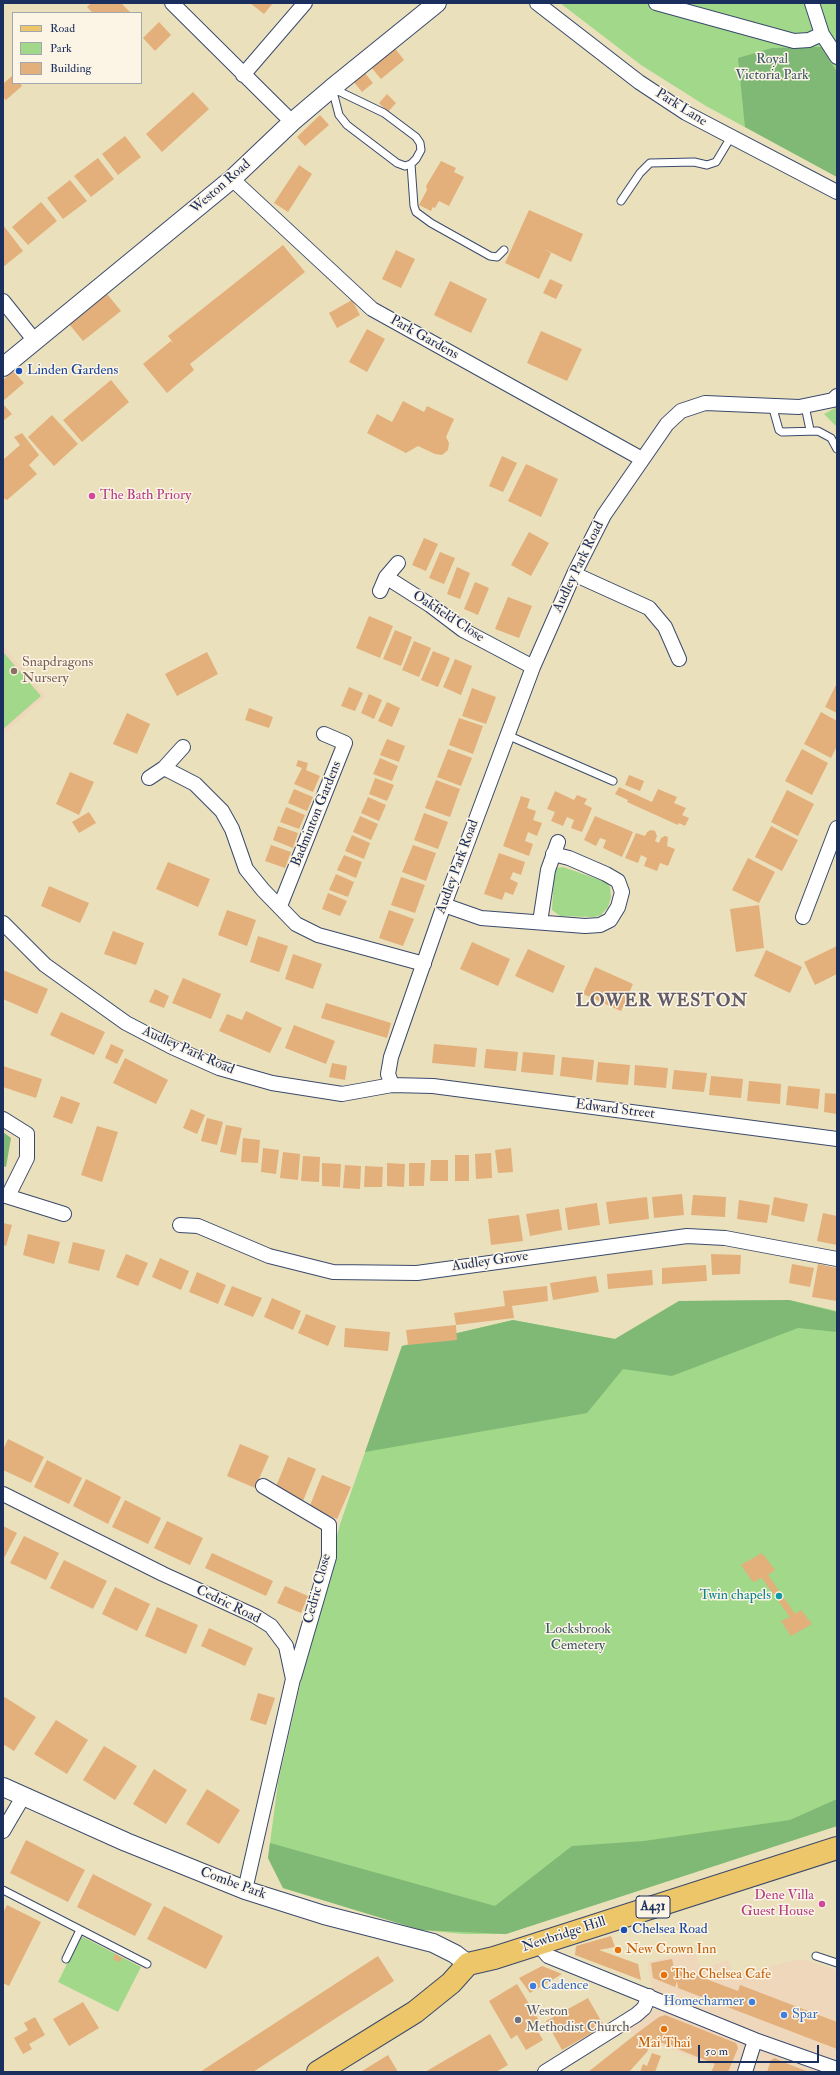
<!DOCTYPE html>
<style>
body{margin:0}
#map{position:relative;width:840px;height:2075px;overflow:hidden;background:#ebe0bc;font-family:"IM FELL Double Pica",serif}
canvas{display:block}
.frame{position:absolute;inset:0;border:4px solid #1b2f5e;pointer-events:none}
.legend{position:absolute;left:12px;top:12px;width:130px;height:72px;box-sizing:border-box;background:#fcf5e5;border:1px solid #a2a6af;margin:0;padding:5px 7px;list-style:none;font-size:12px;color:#1b2f5e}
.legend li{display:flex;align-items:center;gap:8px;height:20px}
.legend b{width:20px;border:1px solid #a2a6af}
.scale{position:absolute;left:698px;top:2045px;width:121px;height:18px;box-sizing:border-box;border:2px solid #1b2f5e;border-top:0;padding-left:5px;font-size:12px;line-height:14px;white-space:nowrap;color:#1b2f5e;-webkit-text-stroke:3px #fcf5e5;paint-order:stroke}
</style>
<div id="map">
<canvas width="840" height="2075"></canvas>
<div class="frame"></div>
<ul class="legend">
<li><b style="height:5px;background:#ecc669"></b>Road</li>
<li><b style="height:11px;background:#a1d889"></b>Park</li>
<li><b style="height:11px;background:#e3af7b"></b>Building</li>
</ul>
<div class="scale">50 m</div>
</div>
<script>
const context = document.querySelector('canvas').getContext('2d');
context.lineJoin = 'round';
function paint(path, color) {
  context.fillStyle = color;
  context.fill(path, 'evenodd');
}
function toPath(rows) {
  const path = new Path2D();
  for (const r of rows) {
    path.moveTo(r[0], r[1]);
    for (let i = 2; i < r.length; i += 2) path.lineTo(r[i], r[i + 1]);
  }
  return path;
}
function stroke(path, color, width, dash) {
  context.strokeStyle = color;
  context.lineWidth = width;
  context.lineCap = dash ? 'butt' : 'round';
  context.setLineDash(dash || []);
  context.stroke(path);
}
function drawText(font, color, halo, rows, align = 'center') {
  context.font = font + ' "IM FELL Double Pica",serif';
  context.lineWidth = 3;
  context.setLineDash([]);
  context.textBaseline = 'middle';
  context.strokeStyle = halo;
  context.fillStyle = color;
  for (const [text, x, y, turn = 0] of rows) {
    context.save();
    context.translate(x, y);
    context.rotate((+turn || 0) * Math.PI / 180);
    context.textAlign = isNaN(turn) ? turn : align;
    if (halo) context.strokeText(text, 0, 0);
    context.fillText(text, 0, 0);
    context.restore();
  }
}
paint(toPath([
 [3,645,46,696,3,735],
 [695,1951,701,1969,728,1960,734,1975,800,1959,837,1970,837,2072,729,2072,623,2030,657,2008,647,1962]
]), '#eed7bb');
paint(toPath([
 [560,3,837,3,837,177,706,106,641,65],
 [837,407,837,427,824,414],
 [4,653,41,696,3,729,3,654],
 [563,867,606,882,610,887,611,897,608,907,601,915,594,917,560,916,552,910,554,873,557,868],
 [789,1300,837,1311,837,1826,506,1934,464,1934,421,1930,283,1888,268,1858,278,1783,301,1681,340,1524,402,1346,513,1320,615,1339,679,1301],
 [81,1936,141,1967,118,2012,58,1982]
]), '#a1d889');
paint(toPath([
 [821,47,837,72,837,177,745,127,738,58,772,48],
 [3,1132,11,1138,6,1167,3,1166],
 [789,1300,837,1312,837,1332,798,1328,672,1376,623,1369,587,1413,365,1452,402,1346,513,1320,615,1339,679,1301],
 [837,1799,837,1826,506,1934,421,1930,283,1888,268,1858,270,1843,495,1906,572,1846,644,1841,790,1820]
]), '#80b875');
paint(toPath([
 [91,3,121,3,131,13,93,13,87,7],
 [250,3,273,3,264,14],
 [159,22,171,35,155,51,143,38],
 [394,47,404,60,381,79,370,66],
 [364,72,373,83,362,92,353,81],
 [13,75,13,83,20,83,22,86,6,100,3,97,3,84],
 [193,92,209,109,162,152,146,134],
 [387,94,396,103,388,112,379,103],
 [320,115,329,125,305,146,297,137],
 [125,136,141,157,118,175,102,154],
 [98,158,114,179,91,197,74,176],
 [441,161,456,168,454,172,464,177,449,206,439,201,435,208,433,207,431,211,419,205,427,190,426,186],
 [299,165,312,174,288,212,274,203],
 [70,180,87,201,63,219,47,198],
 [41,202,57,221,28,245,12,227],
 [529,210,583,234,571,262,544,249,551,253,539,279,505,263],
 [3,225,23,251,3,267],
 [283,245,305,272,190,364,194,370,167,393,143,364,171,341,174,344,168,336],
 [396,250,415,259,401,288,382,279],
 [550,279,563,285,556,299,543,293],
 [450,281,487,299,471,333,434,315],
 [107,294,121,311,83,341,69,324],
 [352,300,360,315,337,328,329,313],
 [367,329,385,339,367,372,349,362],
 [541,331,582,349,567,381,527,363],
 [13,371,24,383,3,401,3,380],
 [111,380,129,402,82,442,63,420],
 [403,401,424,412,427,406,454,419,446,437,449,443,448,450,442,455,435,454,418,446,406,453,367,433,377,414,392,422],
 [3,404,12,414,3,421],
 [52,415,78,444,54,466,28,437],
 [22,433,39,455,29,465,37,474,7,500,3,498,3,460,20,445,14,437],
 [502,456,517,463,503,492,489,486],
 [526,464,558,479,541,517,508,501],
 [529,532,549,543,531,576,511,565],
 [424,538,438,544,426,571,412,565],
 [440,552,455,558,444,584,429,578],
 [457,567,470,573,460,599,447,594],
 [475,582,489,588,478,615,464,609],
 [508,597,532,606,519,638,495,629],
 [369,616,393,626,380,658,356,648],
 [395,630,412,637,401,666,383,659],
 [414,641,431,648,419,677,402,670],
 [433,651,450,658,438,687,421,680],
 [207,652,218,674,177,696,165,674],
 [455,659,472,666,461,695,443,687],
 [837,683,837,713,825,707],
 [349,687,363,693,355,711,341,706],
 [472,688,496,697,486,724,462,716],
 [369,694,382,700,374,719,361,713],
 [387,702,400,708,392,727,378,721],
 [249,708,273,717,269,728,245,720],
 [821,712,837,721,837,746,831,758,804,744],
 [127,713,150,724,137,754,113,744],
 [459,718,483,726,473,754,449,745],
 [387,739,405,746,399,762,380,755],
 [448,749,472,758,461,786,437,777],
 [802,749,828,763,812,795,785,781],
 [380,758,398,766,392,781,373,774],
 [298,760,308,763,306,770,320,776,313,792,294,784,302,768,296,766],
 [70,772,94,782,79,815,56,804],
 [629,775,644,781,640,791,625,785],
 [375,778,394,785,387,801,369,794],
 [436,780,460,789,450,817,425,808],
 [619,787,652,802,658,789,677,797,674,803,686,808,682,815,689,818,685,826,679,823,678,825,627,802,628,800,615,794],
 [294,789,313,797,307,811,288,803],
 [787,790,814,804,798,836,771,822],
 [555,791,574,800,577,795,587,799,584,804,592,808,582,832,571,828,574,820,567,817,563,826,551,821,555,812,547,809],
 [521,796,530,799,527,808,536,811,533,820,542,823,537,836,528,832,525,841,533,844,529,856,503,846],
 [368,797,386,805,379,821,361,813],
 [286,807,305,815,299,829,280,822],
 [89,812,96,823,79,833,72,822],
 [424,813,448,822,438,849,414,840],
 [360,816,378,824,371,840,353,832],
 [595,816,633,832,622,857,603,848,606,840,600,838,596,846,584,840],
 [278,826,298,833,293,848,273,840],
 [771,826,798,840,782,871,755,857],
 [651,830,655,831,657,836,655,841,659,843,661,838,665,836,668,837,667,846,675,849,668,866,660,863,657,871,644,866,647,858,641,855,638,863,625,858,636,833,645,836,647,832],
 [352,835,370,843,364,859,345,851],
 [271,845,291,852,285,868,265,861],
 [413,845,436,853,426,881,402,872],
 [499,853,525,862,521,875,513,872,510,879,518,883,513,895,505,892,502,900,484,894],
 [344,855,362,862,356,878,337,870],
 [748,858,775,872,759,903,732,890],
 [168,862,210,879,198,907,156,889],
 [336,874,354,882,348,897,329,890],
 [401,877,425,885,415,913,391,905],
 [49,886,89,903,80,923,41,906],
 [328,893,347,901,340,916,322,909],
 [759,905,764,948,736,952,730,909],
 [227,910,256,920,247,946,218,935],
 [389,910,414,919,403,946,379,938],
 [113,931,144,943,136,965,104,954],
 [258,936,288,946,279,972,250,962],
 [472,942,510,959,498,986,460,969],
 [837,946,837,974,815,985,804,962],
 [528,949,565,966,553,993,515,976],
 [766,950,802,967,790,993,754,976],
 [293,954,322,964,313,989,285,979],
 [595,967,633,984,621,1011,583,994],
 [3,970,48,989,37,1014,3,999],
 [183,978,221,994,211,1019,172,1003],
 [155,989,169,996,164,1008,149,1002],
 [326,1003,391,1023,387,1038,321,1018],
 [246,1011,282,1028,270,1053,219,1031,227,1014,242,1020],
 [61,1012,105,1032,94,1055,50,1035],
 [294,1025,335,1041,326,1064,285,1048],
 [111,1044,124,1050,117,1064,105,1058],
 [434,1044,477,1048,475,1067,432,1063],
 [486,1049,518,1052,516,1071,484,1068],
 [523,1052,555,1055,553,1075,521,1072],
 [562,1057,594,1060,592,1080,560,1076],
 [125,1058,168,1080,156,1104,113,1083],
 [598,1062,630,1065,628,1085,596,1082],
 [332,1063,347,1066,345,1080,329,1077],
 [635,1065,668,1068,666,1088,634,1085],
 [3,1066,42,1079,36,1098,3,1087],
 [674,1070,707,1073,704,1092,672,1089],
 [711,1076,743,1079,741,1098,709,1095],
 [749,1081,781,1084,780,1104,747,1101],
 [788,1086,820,1089,818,1109,786,1105],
 [825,1093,837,1094,837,1114,824,1112],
 [61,1096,80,1103,72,1124,53,1117],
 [191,1109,205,1115,197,1134,183,1128],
 [207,1118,223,1122,217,1145,201,1141],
 [226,1125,242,1128,236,1155,220,1152],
 [97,1126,118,1132,102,1182,81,1175],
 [243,1138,260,1140,258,1163,241,1162],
 [263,1148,279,1150,276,1174,261,1172],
 [511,1148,513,1172,498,1173,495,1150],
 [283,1152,300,1154,298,1180,280,1178],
 [491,1153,492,1178,476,1179,475,1154],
 [455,1155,469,1155,469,1181,455,1181],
 [303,1156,320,1157,319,1182,301,1181],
 [431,1160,448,1160,448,1181,430,1181],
 [322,1163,341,1164,340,1187,322,1186],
 [387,1163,405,1164,404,1187,387,1186],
 [409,1163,425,1163,424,1186,409,1186],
 [345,1165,361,1166,360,1189,343,1188],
 [365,1166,383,1167,382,1187,364,1187],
 [682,1194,684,1215,654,1218,652,1197],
 [693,1195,726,1197,725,1217,691,1215],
 [647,1197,649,1219,609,1224,606,1202],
 [774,1197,808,1204,804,1222,771,1215],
 [739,1200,770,1205,767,1223,737,1219],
 [597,1203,600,1225,568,1230,565,1208],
 [559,1209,562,1230,530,1236,526,1214],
 [823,1213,837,1216,837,1245,817,1241],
 [519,1215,523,1241,491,1245,488,1219],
 [3,1223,12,1225,6,1246,3,1245],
 [28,1234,60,1242,54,1264,23,1255],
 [73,1242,105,1250,99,1271,68,1263],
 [126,1254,148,1263,138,1286,116,1277],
 [711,1254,741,1255,740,1274,712,1275],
 [160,1258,189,1271,181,1290,152,1277],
 [792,1264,814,1268,810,1287,789,1283],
 [818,1264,837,1268,837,1301,812,1297],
 [706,1265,707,1281,662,1284,662,1268],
 [652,1270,653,1285,608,1289,607,1274],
 [197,1272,226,1285,218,1304,189,1292],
 [596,1276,599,1292,553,1300,550,1283],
 [232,1286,262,1298,253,1317,224,1305],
 [547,1286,548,1301,512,1306,514,1318,456,1325,454,1313,505,1306,503,1291],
 [272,1298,301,1311,293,1330,264,1317],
 [306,1314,336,1326,328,1346,298,1333],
 [456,1325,457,1340,408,1345,406,1330],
 [345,1328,390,1332,388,1351,344,1347],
 [8,1439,44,1457,31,1483,3,1470,3,1450],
 [240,1444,269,1456,255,1488,227,1476],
 [288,1457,316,1469,303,1501,275,1489],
 [47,1460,82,1478,69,1504,34,1487],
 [322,1475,351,1487,337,1519,309,1508],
 [86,1479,121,1497,108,1524,73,1506],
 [125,1500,161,1518,148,1544,112,1527],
 [167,1521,203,1538,190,1565,154,1548],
 [3,1526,17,1533,3,1560],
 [24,1536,59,1553,46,1580,10,1563],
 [212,1553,273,1581,266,1596,205,1568],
 [762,1553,775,1570,768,1575,795,1614,801,1610,812,1624,791,1636,781,1621,790,1617,762,1578,753,1582,741,1565],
 [64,1560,107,1581,93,1609,50,1588],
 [285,1586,308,1596,301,1613,277,1603],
 [115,1587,150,1604,137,1631,102,1614],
 [157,1607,198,1625,186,1654,145,1636],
 [209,1628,253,1648,245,1666,201,1646],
 [258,1693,275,1698,266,1725,250,1720],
 [3,1696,36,1717,14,1751,3,1744],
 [56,1720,88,1740,67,1774,34,1754],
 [104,1746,137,1766,115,1800,83,1780],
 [154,1769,187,1790,166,1824,133,1804],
 [207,1789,240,1810,219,1844,186,1824],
 [26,1840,85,1870,68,1902,10,1873],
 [93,1874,152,1904,135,1936,77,1907],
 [7,1905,41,1922,9,1986,3,1983,3,1913],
 [164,1906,223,1936,206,1969,147,1939],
 [611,1936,615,1947,599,1950,638,1964,641,1980,575,1955,576,1946],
 [115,1954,122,1958,119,1962,113,1959],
 [378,1956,394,1981,333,2020,253,2072,200,2072],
 [672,1959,675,1972,682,1970,738,1991,740,1985,837,2022,837,2049,678,1988,677,1981,675,1987,653,1978,651,1963],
 [542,1966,562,1974,530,1993,519,1978],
 [517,1984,540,2022,534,2025,543,2040,526,2050,517,2035,511,2039,489,2001],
 [588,1998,604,2026,562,2050,546,2021],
 [83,2002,99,2028,69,2046,53,2019],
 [665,2015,736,2043,738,2048,728,2072,711,2072,715,2064,653,2039,647,2052,629,2072,588,2072,636,2034,659,2017],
 [35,2017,45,2035,29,2044,32,2049,23,2054,14,2038,28,2030,24,2023],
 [490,2034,508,2065,496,2072,425,2072],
 [652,2053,661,2056,655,2072,640,2072,643,2064,647,2066],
 [388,2055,398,2072,360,2072,362,2071],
 [775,2058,783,2062,809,2072,767,2072,771,2060]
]), '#e3af7b');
const service = toPath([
 [332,88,384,113,416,137,420,143,421,150,416,159,411,164,405,166,397,163,347,125,339,115,332,88],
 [411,164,414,206,416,212,431,223,490,256,497,257,504,250],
 [621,201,640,173,650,163,694,162,707,165,716,162,731,137],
 [772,405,779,430,782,432,818,431,831,438,837,449],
 [805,406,810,430],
 [507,735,613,781],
 [3,1890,147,1964],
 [816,1956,837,1963],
 [66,1959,80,1930]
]);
const minor = toPath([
 [172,3,292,122],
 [537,3,639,82,686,113,837,192],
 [656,3,794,41,809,40,822,34],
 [812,3,822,34,837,57],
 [243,75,305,3],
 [232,179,372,309,642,459],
 [3,301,35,341],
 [574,574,649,608,665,627,679,659],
 [386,577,430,605,463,630,533,667],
 [380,591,386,577,398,563],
 [164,768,195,784,222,811,232,829,246,869,263,890,296,924,318,935,424,964],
 [149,778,164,768,183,747],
 [444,905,481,918,585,926,600,925,610,920,618,907,622,892,618,881,606,874,569,858,553,854],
 [280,906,345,743,324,734],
 [803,917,837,828],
 [540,922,548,870,558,842],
 [3,923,45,965,126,1023,172,1047,219,1068,272,1083,342,1094,392,1085,388,1074,391,1057,444,905,533,667,574,574,604,515,667,424,681,411,705,403,799,407,833,400,837,396],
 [392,1085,433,1086,837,1139],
 [3,1119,27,1134,27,1158,8,1196],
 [3,1195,64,1214],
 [180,1225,198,1226,269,1256,333,1272,417,1273,687,1236,725,1238,837,1259],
 [263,1486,329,1525,329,1557,294,1677],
 [3,1494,163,1574,255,1616,271,1626,286,1646,293,1679,245,1890],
 [3,1831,23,1797],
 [538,1944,548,1956,755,2040,837,2069],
 [545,2072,636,2015,644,2008,649,1996],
 [745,2072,755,2040]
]);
const tertiary = toPath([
 [3,367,232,179,292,122,332,88,437,3],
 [3,1787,126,1842,245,1890,324,1915,433,1943,455,1954,468,1964]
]);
const primary = toPath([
 [318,2072,415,2012,451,1983,468,1964,494,1958,837,1848]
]);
stroke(service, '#3a4a6c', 9);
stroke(minor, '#3a4a6c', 16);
stroke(tertiary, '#3a4a6c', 20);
stroke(primary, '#3a4a6c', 24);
stroke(service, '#fff', 7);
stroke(minor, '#fff', 14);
stroke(tertiary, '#fff', 18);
stroke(primary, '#ecc669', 22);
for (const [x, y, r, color] of [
 [19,371,4,"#1a4fb4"],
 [92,496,4,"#d1479c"],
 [14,671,4,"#8d6e63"],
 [779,1596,4,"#0f9aa8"],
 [822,1904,4,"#d1479c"],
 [624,1930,4,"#1a4fb4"],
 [618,1950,4,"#e8710a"],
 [664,1975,4,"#e8710a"],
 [533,1986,4,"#3f7fe0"],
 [752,2002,4,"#3f7fe0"],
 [784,2015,4,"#3f7fe0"],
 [518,2020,4,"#6b7280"],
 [664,2029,4,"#e8710a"]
]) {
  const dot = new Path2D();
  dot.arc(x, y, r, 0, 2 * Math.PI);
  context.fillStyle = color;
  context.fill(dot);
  stroke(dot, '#fcf5e5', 1.5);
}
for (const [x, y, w] of [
 [653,1907,34]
]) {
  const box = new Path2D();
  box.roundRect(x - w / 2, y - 11, w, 22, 3);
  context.fillStyle = '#fcf5e5';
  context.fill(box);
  stroke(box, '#1b2f5e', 1);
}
drawText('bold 13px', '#1b2f5e', null, [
 ["A431",653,1907]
]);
drawText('14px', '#3c5969', '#fcf5e5', [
 ["Royal",772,60],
 ["Victoria Park",772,76],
 ["Locksbrook",578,1630],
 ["Cemetery",578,1646]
]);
drawText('14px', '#1b2f5e', '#fcf5e5', [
 ["Park Lane",681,108,32],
 ["Weston Road",221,187,-41],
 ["Park Gardens",424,338,29],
 ["Audley Park Road",579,567,-64],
 ["Oakfield Close",448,617,33],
 ["Badminton Gardens",317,814,-68],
 ["Audley Park Road",458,867,-70],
 ["Audley Park Road",188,1051,24],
 ["Edward Street",615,1110,7],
 ["Audley Grove",490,1262,-8],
 ["Cedric Close",318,1589,-75],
 ["Cedric Road",228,1605,26],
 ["Combe Park",233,1884,20],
 ["Newbridge Hill",564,1935,-18]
]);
drawText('14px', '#164399', '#fcf5e5', [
 ["Linden Gardens",27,371],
 ["Chelsea Road",632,1930]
], 'left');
drawText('14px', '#b23c85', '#fcf5e5', [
 ["The Bath Priory",100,496],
 ["Dene Villa",814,1896,"right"],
 ["Guest House",814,1912,"right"]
], 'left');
drawText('14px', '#785e54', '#fcf5e5', [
 ["Snapdragons",22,663],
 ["Nursery",22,679]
], 'left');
drawText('14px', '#0d838f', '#fcf5e5', [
 ["Twin chapels",771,1596]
], 'right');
drawText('14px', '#c56008', '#fcf5e5', [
 ["New Crown Inn",626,1950],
 ["The Chelsea Cafe",672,1975],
 ["Mai Thai",664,2044,"center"]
], 'left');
drawText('14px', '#366cbe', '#fcf5e5', [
 ["Cadence",541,1986],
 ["Homecharmer",744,2002,"right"],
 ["Spar",792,2015]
], 'left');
drawText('14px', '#5b616d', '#fcf5e5', [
 ["Weston",526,2012],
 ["Methodist Church",526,2028]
], 'left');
context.letterSpacing = '1px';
drawText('bold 18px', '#615c68', '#fcf5e5', [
 ["LOWER WESTON",662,1002]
]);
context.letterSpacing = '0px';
</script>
